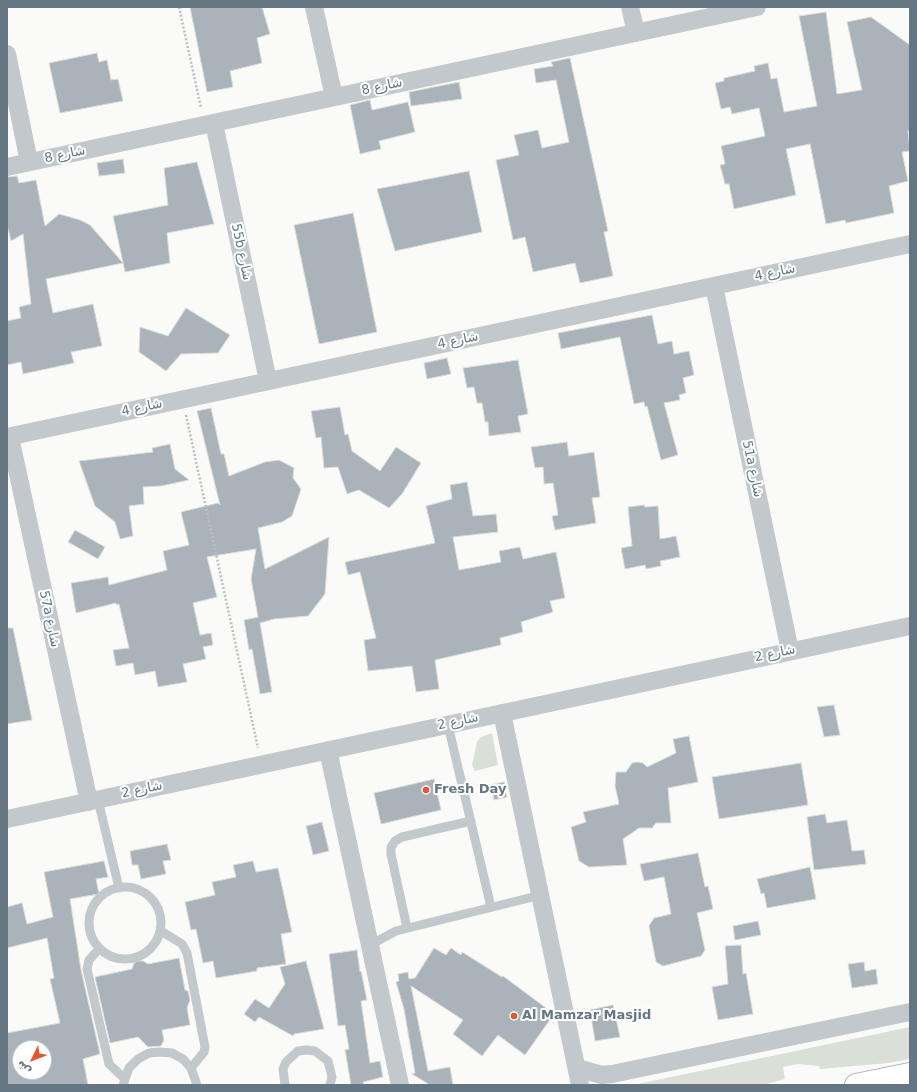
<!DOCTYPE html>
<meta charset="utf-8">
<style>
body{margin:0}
#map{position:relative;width:917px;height:1092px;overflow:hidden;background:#fafaf8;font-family:"DejaVu Sans",Vazirmatn,sans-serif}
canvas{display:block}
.frame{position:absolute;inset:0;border:8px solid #657683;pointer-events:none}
.north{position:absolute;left:12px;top:1040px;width:40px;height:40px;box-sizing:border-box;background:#fff;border:1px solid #c1c8cd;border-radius:50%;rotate:227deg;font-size:11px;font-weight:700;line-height:16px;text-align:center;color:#657683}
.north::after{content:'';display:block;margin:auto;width:14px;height:18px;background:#e4572e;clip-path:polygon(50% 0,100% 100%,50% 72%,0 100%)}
</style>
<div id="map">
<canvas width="917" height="1092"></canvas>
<div class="frame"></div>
<div class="north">ش</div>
</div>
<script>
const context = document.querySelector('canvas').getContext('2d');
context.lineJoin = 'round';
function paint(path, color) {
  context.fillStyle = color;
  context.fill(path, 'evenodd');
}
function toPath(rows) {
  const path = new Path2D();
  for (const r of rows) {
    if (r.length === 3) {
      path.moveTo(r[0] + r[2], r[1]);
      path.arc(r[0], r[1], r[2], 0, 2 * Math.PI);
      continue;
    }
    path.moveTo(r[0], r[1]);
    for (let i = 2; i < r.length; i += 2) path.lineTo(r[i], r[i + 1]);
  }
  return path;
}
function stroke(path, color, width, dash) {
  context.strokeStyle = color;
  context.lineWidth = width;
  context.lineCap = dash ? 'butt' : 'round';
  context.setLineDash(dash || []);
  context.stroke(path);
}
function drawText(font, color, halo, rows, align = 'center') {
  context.font = font + ' "DejaVu Sans",Vazirmatn,sans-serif';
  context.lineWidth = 4;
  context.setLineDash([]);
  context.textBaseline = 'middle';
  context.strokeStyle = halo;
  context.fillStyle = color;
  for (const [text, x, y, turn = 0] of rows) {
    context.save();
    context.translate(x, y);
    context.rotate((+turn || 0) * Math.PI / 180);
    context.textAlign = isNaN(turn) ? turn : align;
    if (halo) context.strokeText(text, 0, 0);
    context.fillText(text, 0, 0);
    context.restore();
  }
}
paint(toPath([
 [492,733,498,765,475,771,472,765,477,742,481,737],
 [910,1027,910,1059,888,1063,820,1069,819,1066,798,1064,783,1067,785,1079,763,1085,633,1085]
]), '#dadfd7');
const building = toPath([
 [190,7,262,7,270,34,257,38,262,63,230,71,233,87,207,92,190,7],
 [826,12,837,94,862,90,847,22,871,17,910,45,910,130,908,131,910,151,902,152,908,181,889,186,894,213,846,223,845,220,826,224,810,144,786,149,796,195,734,209,729,184,725,184,720,165,725,164,721,146,765,136,759,108,732,114,730,107,721,109,715,83,724,81,724,78,755,71,754,66,768,63,771,79,777,78,784,112,817,106,799,16,826,12],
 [97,53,99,62,107,60,111,80,118,79,123,101,60,113,49,63,97,53],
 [570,58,608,231,604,232,613,276,580,283,575,263,533,272,525,237,513,240,496,160,519,155,514,135,538,130,542,148,569,142,556,80,536,83,534,69,553,66,551,62,570,58],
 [459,82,462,99,411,106,409,92,459,82],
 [370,100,372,110,408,102,415,132,379,141,381,149,360,154,350,105,370,100],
 [123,159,125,173,99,176,97,163,123,159],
 [197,162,214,224,167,233,170,263,125,272,113,216,168,205,164,168,197,162],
 [469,171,482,232,395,251,377,189,469,171],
 [17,176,19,183,36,180,45,226,59,214,80,220,90,225,123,263,46,279,53,313,93,304,102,346,71,352,74,363,23,374,21,362,7,365,7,321,21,318,19,307,31,304,23,234,11,241,7,225,7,177,17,176],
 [353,213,377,332,319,344,294,225,353,213],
 [186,308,230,335,218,353,181,354,166,371,139,352,140,327,168,336,186,308],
 [652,315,658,344,672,341,674,354,689,351,694,375,683,378,686,393,679,395,680,400,664,403,678,455,661,460,647,406,645,407,644,402,634,404,620,337,561,349,558,333,652,315],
 [447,358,451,374,427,379,424,363,447,358],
 [518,360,528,414,518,416,521,432,489,436,488,422,485,422,482,403,477,403,474,387,467,388,463,368,518,360],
 [340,407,345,435,348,434,352,451,380,471,396,447,421,463,402,494,389,508,359,490,347,494,338,467,324,468,321,437,316,438,311,411,340,407],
 [211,408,221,454,224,454,229,476,265,462,279,460,294,468,293,478,301,489,292,516,282,522,258,528,265,569,329,537,325,594,308,616,274,619,260,623,272,692,260,694,252,649,249,650,244,620,258,617,251,579,256,549,207,557,217,597,193,603,200,635,211,633,213,645,203,647,206,659,183,664,187,682,158,687,155,671,135,675,133,663,116,666,113,650,129,648,119,604,117,605,116,603,76,613,71,583,108,577,109,585,167,570,163,551,189,545,181,512,218,503,220,505,197,411,211,408],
 [567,442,569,456,594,452,600,497,592,498,596,523,555,530,552,516,558,515,553,483,544,484,543,467,535,468,531,447,567,442],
 [170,444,175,469,189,480,161,486,143,487,144,504,129,506,133,536,120,539,115,522,95,506,79,461,153,452,152,448,170,444],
 [467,482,473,516,496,514,498,532,453,537,459,570,501,562,499,551,520,547,523,559,556,552,565,598,550,601,553,612,521,622,523,632,500,638,501,645,435,660,439,689,416,692,412,666,368,671,364,640,376,638,360,572,348,575,345,562,435,543,426,506,452,499,450,485,467,482],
 [644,505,645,507,658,506,660,539,676,536,680,557,660,561,661,566,646,569,645,565,625,569,621,548,632,546,628,507,644,505],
 [75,530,105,547,98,559,68,542,75,530],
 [7,628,13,628,32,720,7,724,7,628],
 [834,705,840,735,824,737,817,707,834,705],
 [689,736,698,782,668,788,671,823,656,823,652,828,639,828,623,839,627,865,589,867,579,861,571,827,586,822,583,812,619,804,615,786,616,772,626,772,632,763,637,762,643,763,647,767,676,753,673,739,689,736],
 [801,763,808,805,719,819,712,777,801,763],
 [434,779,441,810,381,824,374,793,434,779],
 [504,782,507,797,494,800,491,785,504,782],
 [825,814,827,823,847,820,852,851,864,850,866,864,814,870,807,817,825,814],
 [322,822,329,851,313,855,306,826,322,822],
 [167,844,171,860,163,861,166,874,141,879,138,865,132,865,130,851,167,844],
 [698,853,705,887,708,886,713,909,697,913,705,950,701,956,663,966,656,962,649,926,654,918,671,914,664,877,644,881,640,864,698,853],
 [104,861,108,877,96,879,99,894,70,899,81,970,100,1054,83,1059,88,1085,7,1085,7,1033,60,1023,50,979,54,978,47,938,7,948,7,907,22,903,27,924,53,917,44,872,104,861],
 [20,1048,44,1048,44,1072,20,1072,20,1048],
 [253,861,256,872,278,868,292,932,281,934,286,964,257,968,257,971,216,978,213,961,203,963,196,929,191,930,185,902,215,895,212,882,236,877,233,865,253,861],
 [810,867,816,899,767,908,764,893,761,894,757,879,810,867],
 [758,921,761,935,735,940,733,926,758,921],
 [741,945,743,974,746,973,753,1014,718,1020,712,987,728,984,725,946,741,945],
 [434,948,446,955,451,948,461,955,462,952,502,977,503,976,554,1014,525,1055,498,1035,482,1056,453,1034,463,1020,411,986,428,1071,450,1067,453,1085,430,1085,412,1074,415,1073,404,1009,396,982,399,981,398,974,408,972,409,979,415,978,434,948],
 [357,950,360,972,361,971,367,1000,361,1001,370,1063,380,1061,383,1077,363,1082,364,1085,351,1085,345,1050,349,1049,345,1025,338,1026,329,954,357,950],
 [179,958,185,990,188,991,190,1000,187,1008,190,1025,162,1030,164,1040,161,1046,148,1047,138,1037,110,1043,95,977,132,969,134,963,138,961,143,961,148,964,179,958],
 [306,961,324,1029,294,1034,293,1036,259,1017,255,1022,244,1014,255,999,269,1008,285,984,280,967,306,961],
 [864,962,865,971,876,969,878,984,852,988,848,964,864,962],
 [613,1005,620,1037,595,1041,590,1010,613,1005]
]);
paint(building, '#aab3b9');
stroke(building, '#dcdcda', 1);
const primary = toPath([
 [856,1085,910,1074]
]);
stroke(primary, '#b5babe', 24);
stroke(toPath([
 [179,7,201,108],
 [186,415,258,748]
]), '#bbbfc2', 2.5, [2, 2]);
stroke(toPath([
 [448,725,491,907],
 [98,800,119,888],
 [125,923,36],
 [407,928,391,854,391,847,395,841,402,837,471,821],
 [161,931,182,944,187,953,205,1047,204,1052,191,1068],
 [370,945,396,931,541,895],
 [99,949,89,960,87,969,109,1064,124,1078],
 [123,1085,129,1068,138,1059,149,1053,160,1052,172,1053,183,1059,191,1068,197,1085],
 [285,1085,283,1069,286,1062,298,1051,307,1050,315,1051,328,1061,332,1077,330,1085]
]), '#c3c8cc', 9);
stroke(toPath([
 [314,7,334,97],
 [630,7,636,33],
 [7,54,29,162],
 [214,123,268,381],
 [7,167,757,7],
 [714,286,790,651],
 [7,437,910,244],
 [10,437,89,802],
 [502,713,580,1085],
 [328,750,400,1085],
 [7,819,910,626],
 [577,1068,602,1075,612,1074,910,1012]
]), '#c3c8cc', 18);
stroke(primary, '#fff', 22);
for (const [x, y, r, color] of [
 [426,790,4,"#e4572e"],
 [514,1016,4,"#e4572e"]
]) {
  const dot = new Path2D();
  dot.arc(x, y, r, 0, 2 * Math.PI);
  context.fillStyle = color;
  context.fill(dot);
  stroke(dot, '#fff', 1.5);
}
drawText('13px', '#657683', '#fff', [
 ["شارع 8",382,87,-12],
 ["شارع 8",65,155,-12],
 ["55b شارع",241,252,78],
 ["شارع 4",775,273,-12],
 ["شارع 4",458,341,-12],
 ["شارع 4",142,408,-12],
 ["51a شارع",752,469,78],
 ["57a شارع",49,619,78],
 ["شارع 2",775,654,-12],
 ["شارع 2",458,722,-12],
 ["شارع 2",142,790,-12]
]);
drawText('bold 13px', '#657683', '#fff', [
 ["Fresh Day",434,790],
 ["Al Mamzar Masjid",522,1016]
], 'left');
</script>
